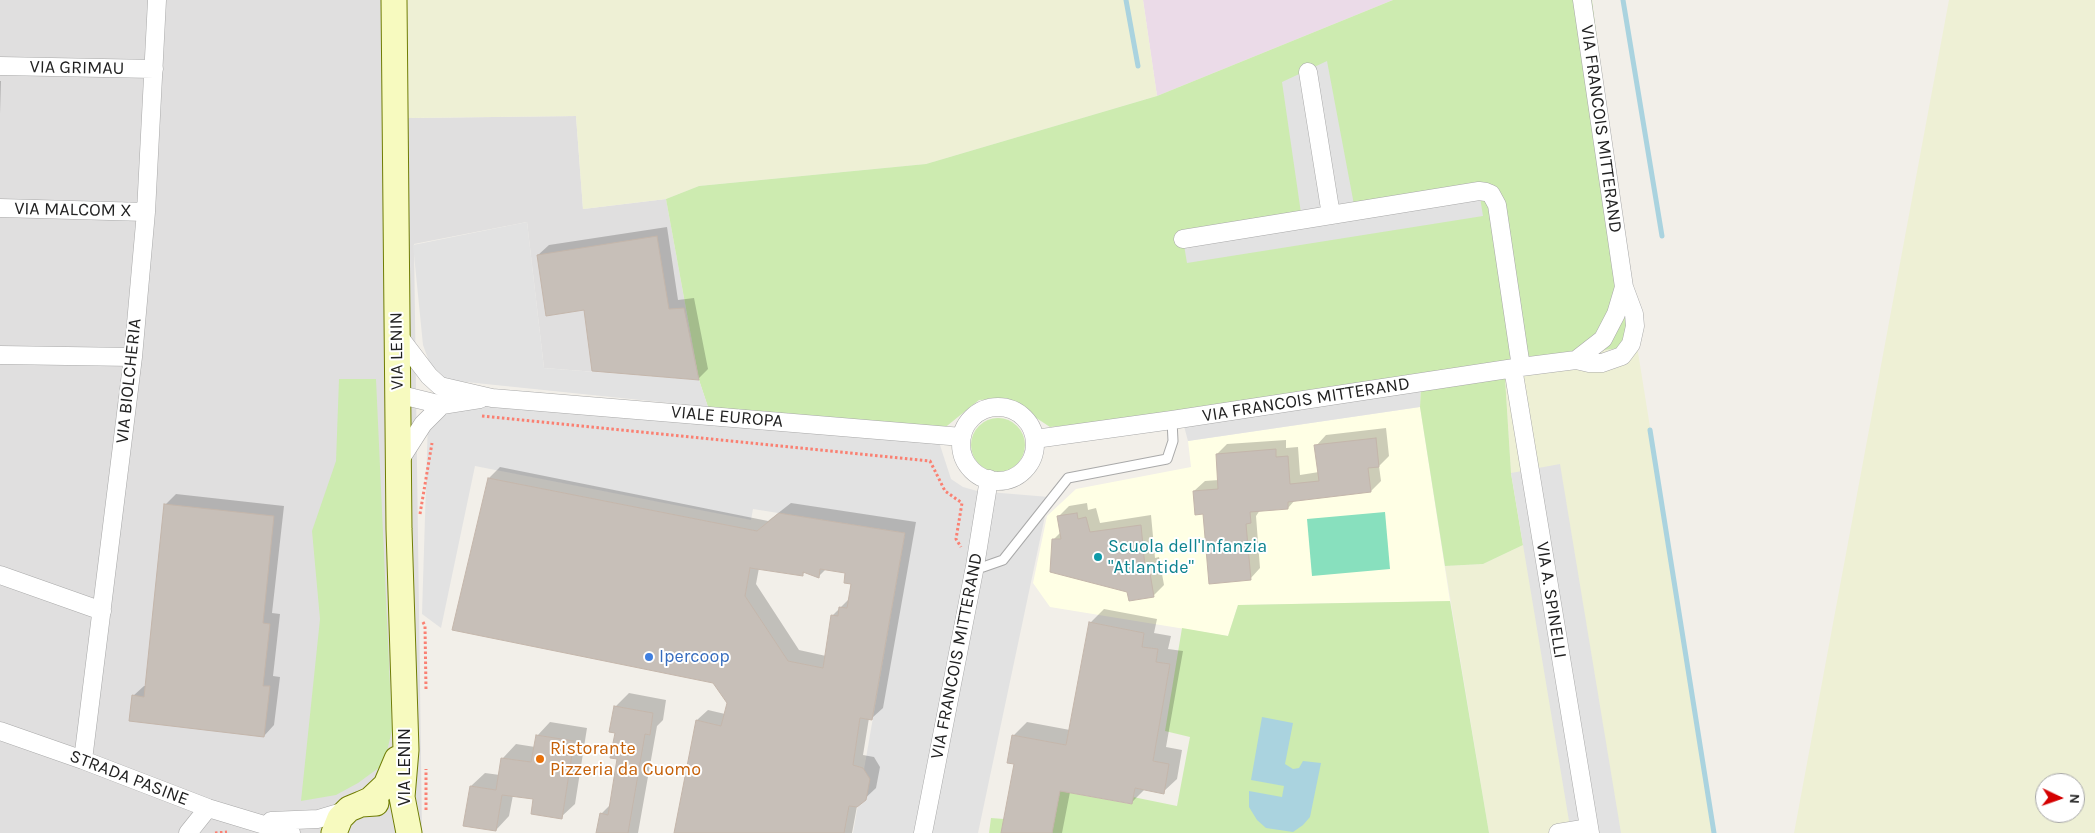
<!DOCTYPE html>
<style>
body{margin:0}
#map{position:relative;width:2095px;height:833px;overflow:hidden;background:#f2efe9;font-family:Karla,sans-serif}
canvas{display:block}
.north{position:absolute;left:2035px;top:773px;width:50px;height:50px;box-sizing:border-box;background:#fff;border:1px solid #a7a7a7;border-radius:50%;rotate:93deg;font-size:14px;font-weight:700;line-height:20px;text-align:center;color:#222}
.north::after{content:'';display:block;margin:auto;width:18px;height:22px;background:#d40000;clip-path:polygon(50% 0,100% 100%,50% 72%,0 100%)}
</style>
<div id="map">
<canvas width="2095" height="833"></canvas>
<div class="north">N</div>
</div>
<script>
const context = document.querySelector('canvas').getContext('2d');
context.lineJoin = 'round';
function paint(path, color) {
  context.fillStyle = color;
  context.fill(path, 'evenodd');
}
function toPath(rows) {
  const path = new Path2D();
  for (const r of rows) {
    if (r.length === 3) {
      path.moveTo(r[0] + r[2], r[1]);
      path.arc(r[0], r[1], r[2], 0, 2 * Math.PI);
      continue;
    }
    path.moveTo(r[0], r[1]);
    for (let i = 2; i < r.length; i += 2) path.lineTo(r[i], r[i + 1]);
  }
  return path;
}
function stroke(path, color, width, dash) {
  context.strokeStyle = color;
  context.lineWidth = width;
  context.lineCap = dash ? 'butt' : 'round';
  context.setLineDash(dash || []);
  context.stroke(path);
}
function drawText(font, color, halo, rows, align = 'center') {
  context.font = font + ' Karla,sans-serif';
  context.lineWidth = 4;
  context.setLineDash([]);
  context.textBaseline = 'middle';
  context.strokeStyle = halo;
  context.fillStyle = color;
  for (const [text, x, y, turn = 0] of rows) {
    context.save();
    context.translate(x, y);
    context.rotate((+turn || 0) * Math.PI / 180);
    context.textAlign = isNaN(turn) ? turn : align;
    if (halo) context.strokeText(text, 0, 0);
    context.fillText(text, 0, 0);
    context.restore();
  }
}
paint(toPath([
 [0,0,410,0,412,118,576,116,583,209,666,199,699,380,544,368,527,222,414,244,422,833,0,833]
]), '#e0dfdf');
paint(toPath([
 [1143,0,1393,0,1157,96]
]), '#ebdbe8');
paint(toPath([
 [1420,407,1450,601,1238,605,1228,636,1050,607,1033,583,1047,516,1076,489,1191,467,1188,441]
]), '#ffffe5');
paint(toPath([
 [406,0,1143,0,1157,96,926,164,699,186,666,199,583,209,576,116,407,118],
 [1949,0,2095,0,2095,833,1794,833],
 [2045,783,2075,783,2075,813,2045,813],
 [1637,346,1715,833,1489,833,1445,566,1483,564,1523,545,1511,473,1504,362]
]), '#eef0d5');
paint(toPath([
 [1393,0,1592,0,1637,346,1504,362,1511,473,1523,545,1483,564,1445,566,1420,407,1421,375,1181,415,1050,427,1006,398,979,400,937,434,708,407,699,380,666,199,699,186,926,164,1157,96],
 [339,379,376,379,392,730,384,764,358,783,336,795,301,801,320,619,312,531,336,461],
 [998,445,27],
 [1450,601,1489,833,1052,833,1060,791,1131,804,1133,797,1177,806,1190,737,1165,731,1182,628,1228,636,1238,605],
 [991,818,1004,819,1001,833,989,833]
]), '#cdebb0');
paint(toPath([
 [1385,512,1390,569,1312,576,1307,519]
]), '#88e0be');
paint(toPath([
 [1327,61,1355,210,1479,191,1483,216,1187,263,1183,239,1302,220,1282,82],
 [527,222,544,368,699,380,708,407,447,380,430,364,423,345,413,245],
 [1421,374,1420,407,1188,441,1181,415],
 [456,399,938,439,951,479,963,487,977,491,1049,497,978,833,853,833,905,533,753,509,751,520,475,466,441,628,422,614,428,420],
 [1560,464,1621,833,1571,833,1511,473]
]), '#e2e2e2');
paint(toPath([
 [1262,717,1293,723,1285,764,1293,769,1299,768,1303,761,1321,763,1310,817,1303,825,1293,832,1266,828,1257,820,1249,807,1249,791,1282,797,1284,786,1251,780]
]), '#aad3df');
paint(toPath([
 [0,81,1,81,0,114],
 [667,227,678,300,694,298,708,369,698,379,585,309,538,255,549,245],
 [1386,428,1389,456,1379,466,1381,481,1371,491,1295,500,1288,508,1260,510,1256,516,1260,568,1250,579,1204,513,1194,491,1205,481,1219,480,1217,454,1227,444,1286,440,1286,448,1298,447,1300,475,1319,472,1316,446,1326,435],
 [500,467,768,521,791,503,916,522,883,708,872,718,869,718,863,755,874,757,880,767,876,788,857,806,852,833,676,833,697,720,708,710,725,714,728,703,714,682,489,478],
 [759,568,802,575,805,572,819,576,826,569,847,572,852,583,850,598,832,616,826,656,799,650,756,584],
 [176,494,284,506,272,613,280,614,273,676,280,677,274,725,264,736,133,696,144,686,146,686,165,505],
 [1087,503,1088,510,1096,508,1100,523,1151,515,1155,558,1159,557,1164,585,1153,596,1128,591,1053,540,1061,532,1058,517,1069,506],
 [1104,609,1157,619,1154,633,1171,636,1168,649,1183,651,1166,747,1182,750,1177,779,1163,792,1145,789,1131,803,1070,792,1062,833,1002,833,1015,763,1013,736,1027,722,1070,730,1090,623],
 [629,693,666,700,663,720,657,726,638,833,598,833,601,814,611,804,619,758,615,707],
 [550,722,587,728,575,804,561,817,535,798,513,795,509,816,496,830,471,786,485,773,500,775,503,758,516,744,535,747,537,736]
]), '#0003');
stroke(toPath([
 [1126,0,1138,66],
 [1623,0,1662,236],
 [1650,430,1714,833]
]), '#aad3df', 5);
const building = toPath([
 [657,236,669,309,684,308,699,380,592,371,584,310,546,316,537,255,657,236],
 [1376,438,1379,467,1368,468,1371,492,1288,502,1288,509,1250,512,1251,523,1246,524,1251,580,1209,584,1203,514,1195,515,1193,491,1218,489,1216,454,1276,449,1276,457,1288,456,1290,484,1319,481,1314,445,1376,438],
 [488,478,757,531,779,513,905,533,872,720,860,718,853,765,863,768,870,779,866,800,857,807,849,806,844,833,674,833,696,720,721,726,727,703,713,683,452,630,488,478],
 [750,568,803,576,803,572,819,578,820,569,845,573,844,583,851,584,847,608,839,607,838,616,831,615,823,668,788,661,745,596,750,568],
 [164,504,274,516,263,623,270,624,263,686,270,686,264,737,129,721,132,695,144,697,164,504],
 [1077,513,1078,519,1086,517,1090,532,1141,525,1145,567,1149,567,1154,597,1129,601,1127,592,1050,572,1052,539,1061,539,1057,516,1077,513],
 [1089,622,1144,633,1142,647,1158,649,1156,662,1170,664,1153,761,1169,764,1164,794,1135,788,1132,804,1060,791,1052,833,1001,833,1014,764,1007,763,1012,735,1066,745,1089,622],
 [614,706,653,713,650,735,645,734,628,833,596,833,600,813,608,815,617,759,610,758,615,733,609,732,614,706],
 [536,735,574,741,562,819,531,814,533,799,502,795,496,831,463,826,470,786,496,790,501,758,531,762,536,735]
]);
paint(building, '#c7bfb8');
stroke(building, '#c4b6ab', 1);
const lane = toPath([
 [975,566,983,567,1003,560,1068,478,1167,459,1173,441,1172,420]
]);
const street = toPath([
 [0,66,154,69],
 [1308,72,1331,215],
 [0,208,146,212],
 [1183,239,1479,191,1486,192,1491,194,1497,205,1521,367],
 [397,334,429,376,440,386,492,398,962,437],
 [0,355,133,357],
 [1576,360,1603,339,1616,314,1624,287],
 [1513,368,1590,833],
 [397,394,442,405],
 [998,444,37],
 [1035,439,1172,420,1521,367,1576,360,1589,363,1602,363,1622,356,1631,344,1635,326,1634,314,1624,287,1582,0],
 [398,463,423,424,442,405,480,399],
 [0,575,102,611],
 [0,731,83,760,208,808,291,833],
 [83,760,133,357,146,212,157,0],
 [271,821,318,819,348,810],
 [188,833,208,808],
 [923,833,975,566,989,479],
 [1558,833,1589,828]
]);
const secondary = toPath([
 [394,0,399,529,406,750,402,797,409,833],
 [361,804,370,800,386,785,397,759],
 [334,833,340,818,349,809,361,804,376,803]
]);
stroke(lane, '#a9a9a9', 11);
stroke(street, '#a9a9a9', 19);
stroke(secondary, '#707d05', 27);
stroke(toPath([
 [482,416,930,461,945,491,962,503,956,539,961,547],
 [420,514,432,443],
 [423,622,425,626,426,690],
 [426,810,426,769],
 [215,833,227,832]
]), '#fa8072', 3, [2.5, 2.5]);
stroke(lane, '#fff', 9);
stroke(street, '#fff', 18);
stroke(secondary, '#f7fabf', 25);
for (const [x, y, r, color] of [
 [1098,557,5,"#0f9aa8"],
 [649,657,5,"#3f7fe0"],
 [540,759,5,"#e8710a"]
]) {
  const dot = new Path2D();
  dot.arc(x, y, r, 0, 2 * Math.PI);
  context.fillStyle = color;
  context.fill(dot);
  stroke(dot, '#fff', 2);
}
drawText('18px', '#222', '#fff', [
 ["VIA GRIMAU",77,68,1],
 ["VIA FRANCOIS MITTERAND",1601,129,82],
 ["VIA MALCOM X",73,210,1],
 ["VIA LENIN",397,351,-91],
 ["VIA BIOLCHERIA",129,381,-84],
 ["VIA FRANCOIS MITTERAND",1306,400,-9],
 ["VIALE EUROPA",727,417,5],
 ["VIA A. SPINELLI",1551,600,81],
 ["VIA FRANCOIS MITTERAND",957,656,-79],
 ["VIA LENIN",405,767,-90],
 ["STRADA PASINE",129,778,21]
]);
drawText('18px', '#0d838f', '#fff', [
 ["Scuola dell'Infanzia",1108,547],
 ["\"Atlantide\"",1108,568]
], 'left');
drawText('18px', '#366cbe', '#fff', [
 ["Ipercoop",659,657]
], 'left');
drawText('18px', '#c56008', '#fff', [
 ["Ristorante",550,749],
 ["Pizzeria da Cuomo",550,770]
], 'left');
</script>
